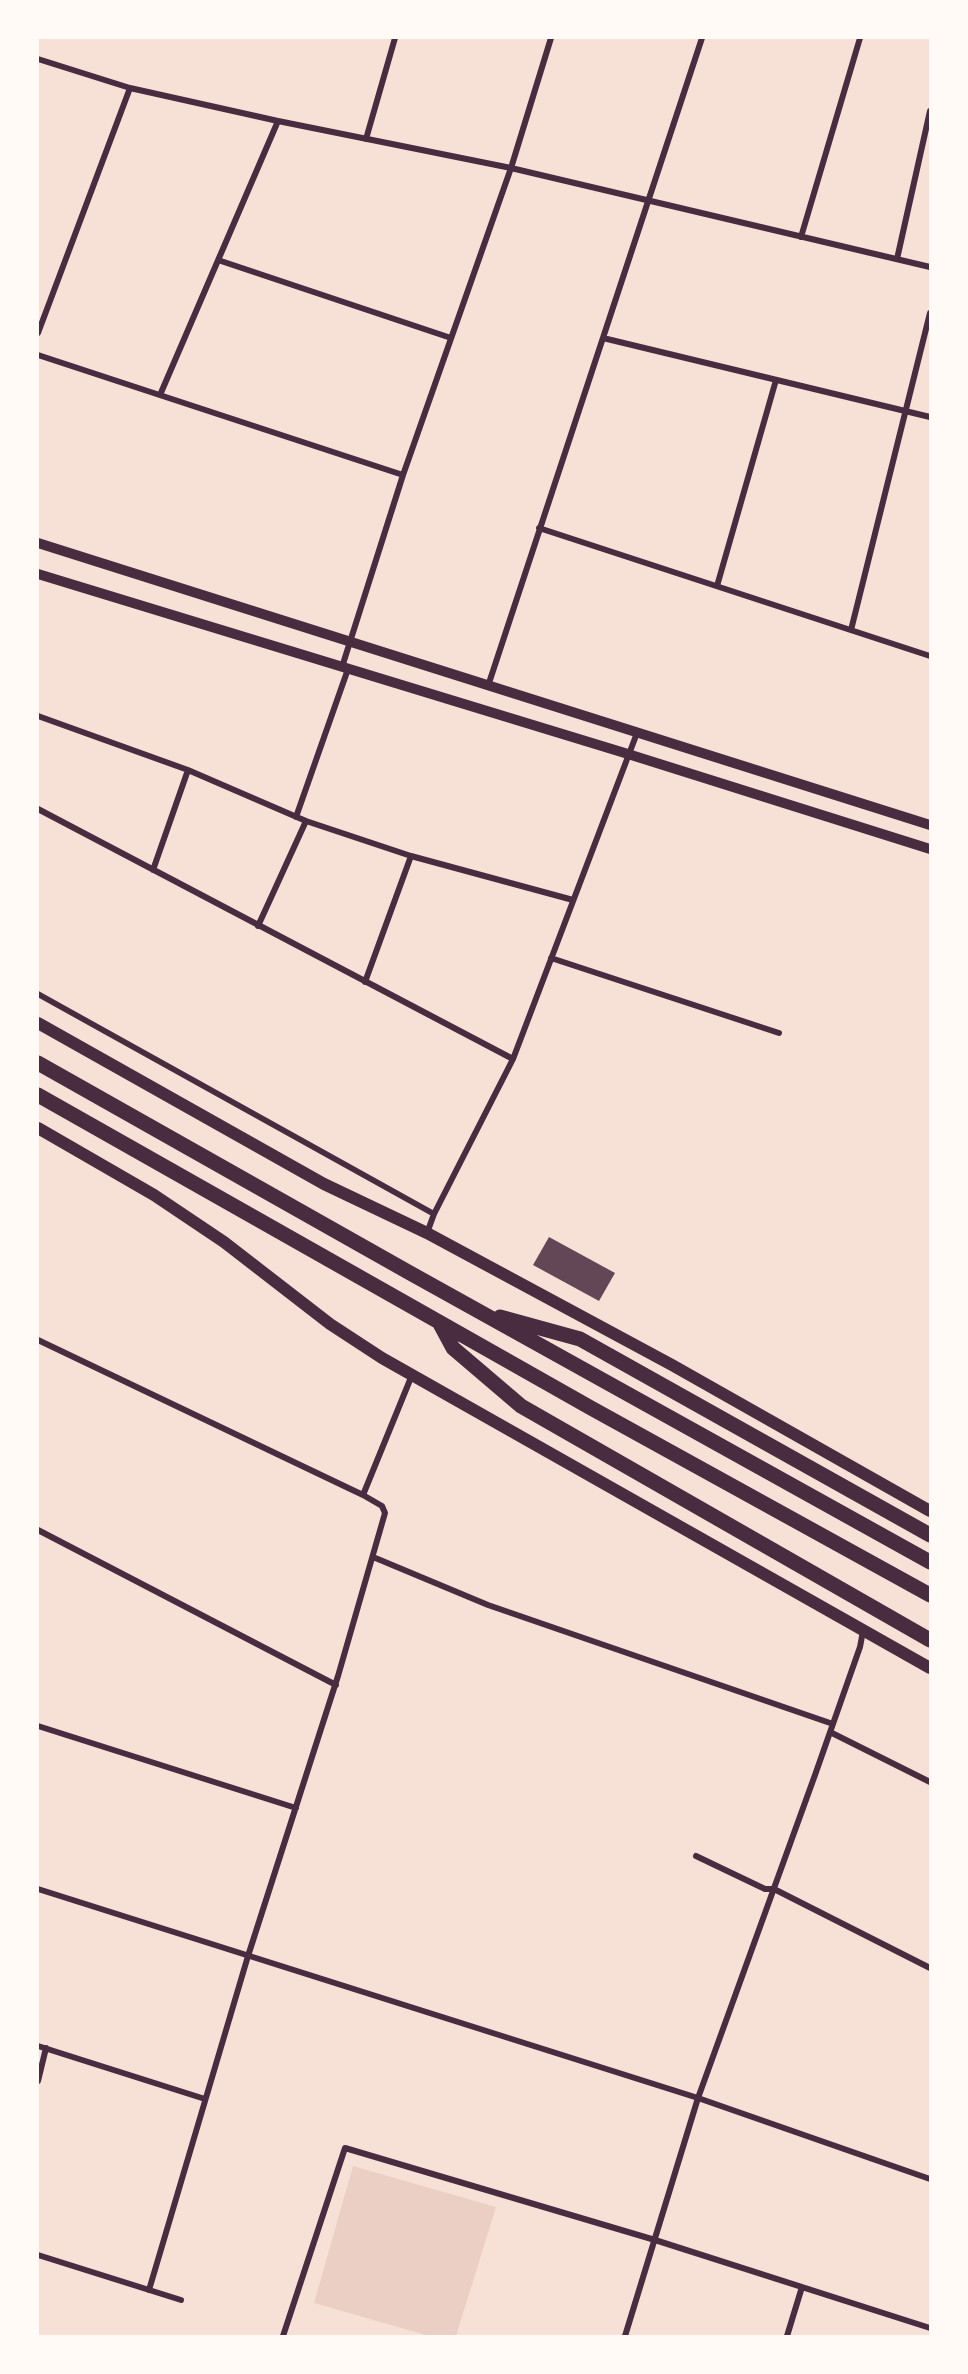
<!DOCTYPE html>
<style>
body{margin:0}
#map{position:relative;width:968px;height:2374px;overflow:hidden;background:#f7e1d7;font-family:Commissioner,sans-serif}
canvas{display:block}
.frame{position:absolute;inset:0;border:39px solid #fffaf5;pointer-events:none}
</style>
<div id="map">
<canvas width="968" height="2374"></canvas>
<div class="frame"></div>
</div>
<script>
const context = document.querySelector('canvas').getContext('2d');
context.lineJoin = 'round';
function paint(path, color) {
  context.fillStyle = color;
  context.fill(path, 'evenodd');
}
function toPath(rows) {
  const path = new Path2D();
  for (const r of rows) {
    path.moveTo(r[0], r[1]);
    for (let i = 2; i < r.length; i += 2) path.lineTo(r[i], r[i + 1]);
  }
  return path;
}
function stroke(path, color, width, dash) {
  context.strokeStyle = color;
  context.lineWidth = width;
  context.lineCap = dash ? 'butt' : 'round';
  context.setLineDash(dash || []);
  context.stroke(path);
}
paint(toPath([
 [353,2166,496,2207,456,2336,429,2336,314,2303]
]), '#ebcfc5');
paint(toPath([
 [549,1237,615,1273,599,1301,533,1265]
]), '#644757');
stroke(toPath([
 [38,59,130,88,278,121,511,168,930,267],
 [366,139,395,38],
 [801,237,860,38],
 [897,259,930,111],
 [218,260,451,338],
 [38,333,130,88],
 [603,338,930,417],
 [38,355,403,475],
 [160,395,278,121],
 [539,528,930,656],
 [717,586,776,380],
 [851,630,930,313],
 [342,667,403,475,511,168,551,38],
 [488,686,702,38],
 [38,716,188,770,153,870],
 [188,770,306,821],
 [38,809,513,1059],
 [296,817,348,669],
 [258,926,306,821,411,856],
 [551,958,779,1033],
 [365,982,411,856,573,900],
 [38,994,434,1214],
 [427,1233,434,1214,513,1059,637,733],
 [38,1340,363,1495,382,1506,385,1513,338,1676,248,1956,149,2290],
 [363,1495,412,1375],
 [38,1530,336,1685],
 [373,1557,488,1605,833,1724],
 [38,1726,296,1808],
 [830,1732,930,1782],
 [696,1856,765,1889,774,1889,930,1968],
 [38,1889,698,2098,930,2179],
 [38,2046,205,2099],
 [38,2081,46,2048],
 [38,2255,181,2300],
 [283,2336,345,2148,655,2240,930,2328],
 [625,2336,698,2098,815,1775,860,1647,863,1631],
 [787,2336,802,2287]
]), '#4a2c40', 6);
stroke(toPath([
 [38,543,930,825],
 [38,574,628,754,930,849]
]), '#4a2c40', 10);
stroke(toPath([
 [38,1023,324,1184,427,1233,672,1365,930,1511],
 [38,1128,154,1195,224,1242,330,1324,382,1358,930,1668]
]), '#4a2c40', 12);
stroke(toPath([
 [38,1063,410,1273,930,1562],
 [38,1095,591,1408,930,1595],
 [500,1317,580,1339,930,1535],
 [439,1322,453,1348,521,1406,930,1640]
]), '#4a2c40', 15);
</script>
